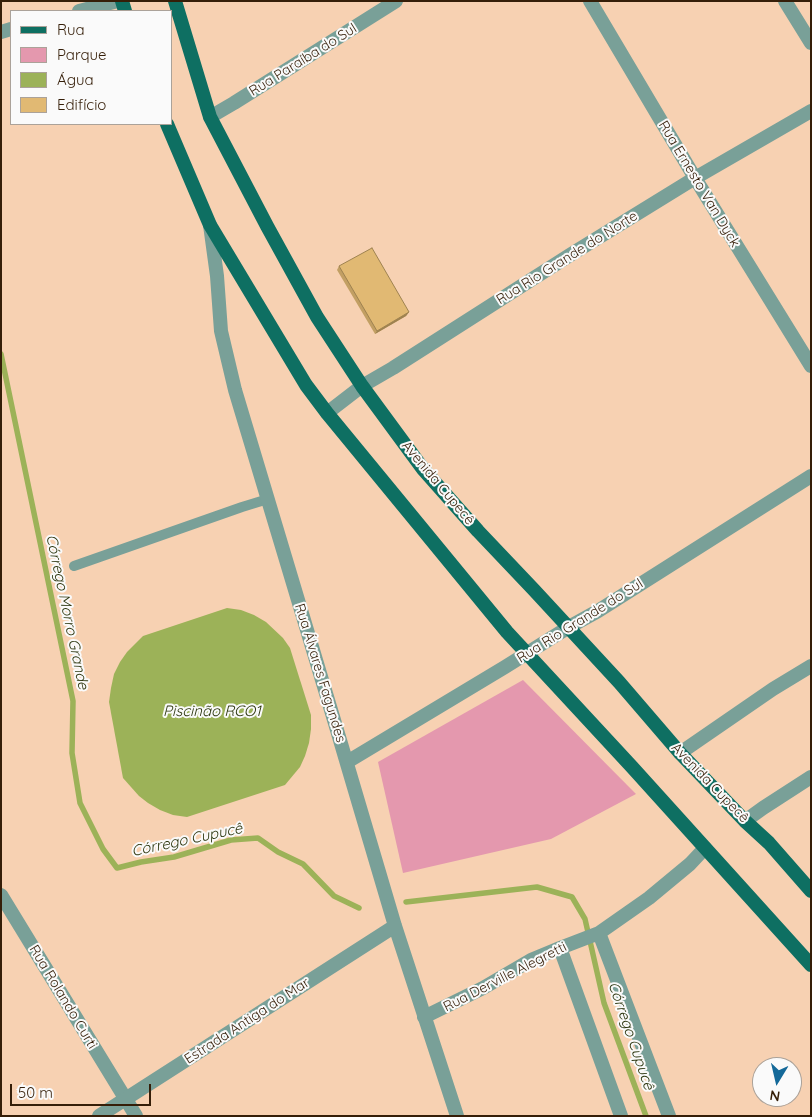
<!DOCTYPE html>
<meta charset="utf-8">
<style>
body{margin:0}
#map{position:relative;width:812px;height:1117px;overflow:hidden;background:#f7d1b2;font-family:Quicksand,sans-serif}
canvas{display:block}
.frame{position:absolute;inset:0;border:2px solid #351e08;pointer-events:none}
.legend{position:absolute;left:10px;top:10px;width:162px;height:115px;box-sizing:border-box;background:#fafafa;border:1px solid #aba299;margin:0;padding:6px 9px;list-style:none;font-size:15px;color:#351e08}
.legend li{display:flex;align-items:center;gap:10px;height:25px}
.legend b{width:25px;border:1px solid #aba299}
.north{position:absolute;left:752px;top:1057px;width:50px;height:50px;box-sizing:border-box;background:#fafafa;border:1px solid #aba299;border-radius:50%;rotate:189deg;font-size:14px;font-weight:700;line-height:20px;text-align:center;color:#351e08}
.north::after{content:'';display:block;margin:auto;width:18px;height:22px;background:#146999;clip-path:polygon(50% 0,100% 100%,50% 72%,0 100%)}
.scale{position:absolute;left:10px;top:1084px;width:141px;height:22px;box-sizing:border-box;border:2px solid #351e08;border-top:0;padding-left:6px;font-size:15px;line-height:18px;white-space:nowrap;color:#351e08;-webkit-text-stroke:4px #fafafa;paint-order:stroke}
</style>
<div id="map">
<canvas width="812" height="1117"></canvas>
<div class="frame"></div>
<ul class="legend">
<li><b style="height:6px;background:#0e6f62"></b>Rua</li>
<li><b style="height:14px;background:#e498ae"></b>Parque</li>
<li><b style="height:14px;background:#9cb258"></b>Água</li>
<li><b style="height:14px;background:#e1b973"></b>Edifício</li>
</ul>
<div class="north">N</div>
<div class="scale">50 m</div>
</div>
<script>
const context = document.querySelector('canvas').getContext('2d');
context.lineJoin = 'round';
function paint(path, color) {
  context.fillStyle = color;
  context.fill(path, 'evenodd');
}
function toPath(rows) {
  const path = new Path2D();
  for (const r of rows) {
    path.moveTo(r[0], r[1]);
    for (let i = 2; i < r.length; i += 2) path.lineTo(r[i], r[i + 1]);
  }
  return path;
}
function stroke(path, color, width, dash) {
  context.strokeStyle = color;
  context.lineWidth = width;
  context.lineCap = dash ? 'butt' : 'round';
  context.setLineDash(dash || []);
  context.stroke(path);
}
function drawText(font, color, halo, rows, align = 'center') {
  context.font = font + ' Quicksand,sans-serif';
  context.lineWidth = 4;
  context.setLineDash([]);
  context.textBaseline = 'middle';
  context.strokeStyle = halo;
  context.fillStyle = color;
  for (const [text, x, y, turn = 0] of rows) {
    context.save();
    context.translate(x, y);
    context.rotate((+turn || 0) * Math.PI / 180);
    context.textAlign = isNaN(turn) ? turn : align;
    if (halo) context.strokeText(text, 0, 0);
    context.fillText(text, 0, 0);
    context.restore();
  }
}
paint(toPath([
 [523,680,636,794,551,839,403,873,378,762]
]), '#e498ae');
paint(toPath([
 [227,608,241,610,254,615,266,622,283,638,290,648,311,715,311,729,309,743,305,756,300,767,285,785,187,817,173,815,160,810,148,803,139,796,123,778,109,702,111,688,114,674,120,662,127,652,143,636]
]), '#9cb258');
stroke(toPath([
 [1,354,73,701,72,753,80,803,103,849,117,868,141,862,174,857,231,840,258,838,278,852,303,864,334,896,359,908],
 [406,902,537,887,572,897,585,919,604,1003,646,1116]
]), '#9cb258', 5.5);
stroke(toPath([
 [74,566,242,507,268,499]
]), '#79a098', 10);
stroke(toPath([
 [590,1,695,178,811,366],
 [785,1,811,43],
 [79,11,118,1],
 [1,32,11,29],
 [210,117,234,103,396,1],
 [327,413,362,386,393,368,570,255,695,178,811,111],
 [569,627,598,611,811,476],
 [680,753,773,689,811,666],
 [745,821,763,808,811,777],
 [1,895,136,1116],
 [599,933,669,1116],
 [560,948,621,1116],
 [424,1017,483,988,531,960,560,948,599,933,649,898,690,864,705,848]
]), '#79a098', 14);
stroke(toPath([
 [210,225,217,276,221,331,235,390,337,730,395,926,457,1116],
 [347,762,505,667,569,627],
 [99,1116,395,926]
]), '#79a098', 14);
stroke(toPath([
 [122,1,125,11],
 [175,1,210,117,267,226,317,317,362,386,423,469,478,531,534,590,619,682,680,753,745,821,769,843,811,891],
 [167,124,210,225,306,385,327,413,507,632,632,767,811,965]
]), '#0e6f62', 14);
paint(toPath([
 [339,266,409,312,406,316,375,334,337,270]
]), '#c29f63');
paint(toPath([
 [409,312,406,316,375,334,377,331]
]), '#9e8250');
const building = toPath([
 [372,248,409,312,377,331,339,266,372,248]
]);
paint(building, '#e1b973');
stroke(building, '#9e8250', 1);
drawText('14px', '#351e08', '#fafafa', [
 ["Rua Paraíba do Sul",303,60,-32],
 ["Rua Ernesto Van Dyck",699,184,59],
 ["Rua Rio Grande do Norte",567,258,-32],
 ["Avenida Cupecê",438,483,50],
 ["Rua Rio Grande do Sul",580,621,-32],
 ["Rua Álvares Fagundes",320,673,73],
 ["Avenida Cupecê",710,783,46],
 ["Rua Derville Alegretti",505,977,-27],
 ["Rua Rolando Curti",63,997,59],
 ["Estrada Antiga do Mar",247,1021,-33]
]);
drawText('italic 15px', '#2e3710', '#fafafa', [
 ["Córrego Morro Grande",67,612,78],
 ["Piscinão RCO1",212,711],
 ["Córrego Cupucê",187,840,-12],
 ["Córrego Cupucê",631,1036,71]
]);
</script>
